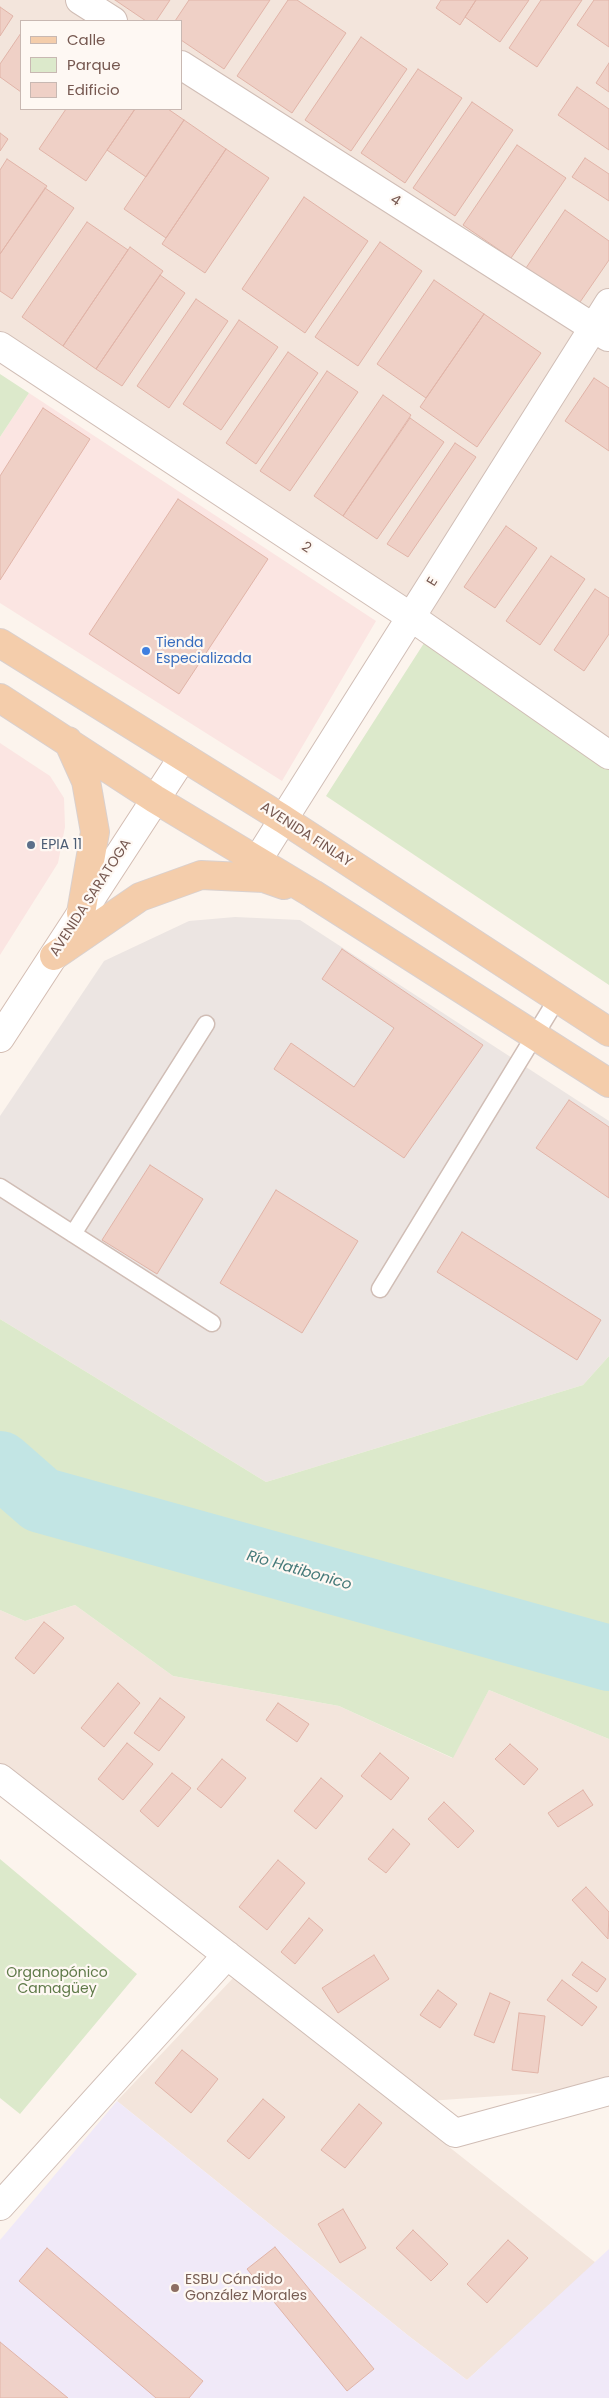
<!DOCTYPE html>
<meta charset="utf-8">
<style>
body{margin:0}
#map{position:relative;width:609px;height:2398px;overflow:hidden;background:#fcf4ed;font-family:Poppins,sans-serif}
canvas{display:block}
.legend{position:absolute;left:20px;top:20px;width:162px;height:90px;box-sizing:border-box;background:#fef8f3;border:1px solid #c8b8b2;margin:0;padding:6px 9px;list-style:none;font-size:15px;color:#765850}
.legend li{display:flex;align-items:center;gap:10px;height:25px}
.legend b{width:25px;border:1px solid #c8b8b2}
</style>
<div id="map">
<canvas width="609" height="2398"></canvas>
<ul class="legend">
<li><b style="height:6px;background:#f4cdab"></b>Calle</li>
<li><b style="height:14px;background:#dce9cb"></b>Parque</li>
<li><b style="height:14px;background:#efd0c6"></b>Edificio</li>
</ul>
</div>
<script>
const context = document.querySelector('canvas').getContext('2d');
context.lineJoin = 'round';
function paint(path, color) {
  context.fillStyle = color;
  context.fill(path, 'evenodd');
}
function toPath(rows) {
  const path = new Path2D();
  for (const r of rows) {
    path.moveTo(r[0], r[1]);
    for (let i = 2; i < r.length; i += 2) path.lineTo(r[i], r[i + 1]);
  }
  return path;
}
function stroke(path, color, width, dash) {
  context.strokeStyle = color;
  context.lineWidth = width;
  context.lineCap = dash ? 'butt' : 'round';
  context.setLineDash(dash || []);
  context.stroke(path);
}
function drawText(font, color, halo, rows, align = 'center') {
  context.font = font + ' Poppins,sans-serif';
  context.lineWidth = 4.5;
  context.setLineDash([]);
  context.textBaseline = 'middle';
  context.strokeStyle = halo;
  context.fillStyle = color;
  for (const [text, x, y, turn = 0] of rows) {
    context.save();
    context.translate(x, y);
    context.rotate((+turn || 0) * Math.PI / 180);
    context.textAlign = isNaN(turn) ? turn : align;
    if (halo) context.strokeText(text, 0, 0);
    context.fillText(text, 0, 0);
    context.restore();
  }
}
paint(toPath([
 [0,0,609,0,609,746,0,344],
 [21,21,181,21,181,109,21,109],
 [75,1605,173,1676,339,1706,452,1758,489,1690,609,1739,609,2088,429,2101,0,1764,0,1610,25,1621],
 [234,1977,596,2263,467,2380,410,2337,117,2101]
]), '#f3e5dc');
paint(toPath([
 [29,393,376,621,282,781,0,603,0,437],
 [0,743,50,776,64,798,65,827,58,863,0,955]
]), '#fbe5e2');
paint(toPath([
 [235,917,300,920,609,1121,609,1356,583,1385,266,1482,0,1319,0,1116,104,961,189,921]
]), '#ece5e2');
paint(toPath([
 [117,2101,410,2337,467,2380,609,2249,609,2398,0,2398,0,2240]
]), '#f0e9f8');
paint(toPath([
 [0,374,29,393,0,437],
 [426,640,609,765,609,985,326,796],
 [0,1319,266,1482,583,1385,609,1356,609,1739,489,1690,453,1758,339,1706,173,1676,75,1605,25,1621,0,1610],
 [0,1859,137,1974,20,2114,0,2098]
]), '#dce9cb');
stroke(toPath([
 [0,1464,41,1500,609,1658]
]), '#c2e5e4', 66);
const building = toPath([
 [115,0,170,0,156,21,146,21,115,0],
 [189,0,270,0,224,69,181,40,181,21,175,21,189,0],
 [288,0,297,0,346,33,292,113,237,76,288,0],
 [441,0,476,0,460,25,436,8,441,0],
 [476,0,529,0,500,42,465,17,476,0],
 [541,0,582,0,537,67,509,48,541,0],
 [594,0,609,0,609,47,577,25,594,0],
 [0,7,13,16,0,36,0,7],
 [21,33,21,92,0,77,0,64,21,33],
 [361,37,407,69,351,151,305,120,361,37],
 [609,63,609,92,596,83,609,63],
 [418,69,462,98,405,183,361,153,418,69],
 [577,87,609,109,609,150,558,115,577,87],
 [472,102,513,130,455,216,413,188,472,102],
 [66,109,135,109,86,181,39,149,66,109],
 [135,109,168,109,184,120,146,177,107,150,135,109],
 [184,120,226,149,166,238,124,209,184,120],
 [0,133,8,139,0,151,0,133],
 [517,145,566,178,511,258,463,225,517,145],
 [226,149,269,178,205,273,162,244,226,149],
 [585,158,609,174,609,201,572,177,585,158],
 [7,159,47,186,0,254,0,170,7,159],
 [45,188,74,208,12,299,0,291,0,254,45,188],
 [304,197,368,241,305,333,242,289,304,197],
 [565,210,609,241,609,260,578,305,526,268,565,210],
 [87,222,128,250,63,346,22,317,87,222],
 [380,242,422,271,358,366,315,337,380,242],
 [130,247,163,271,96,369,63,346,130,247],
 [160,275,185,293,122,386,96,369,160,275],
 [434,280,484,314,426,398,377,364,434,280],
 [196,299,228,321,169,408,137,386,196,299],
 [484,314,541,353,477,447,420,407,484,314],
 [239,320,278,347,221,430,183,404,239,320],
 [288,352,318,373,256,464,226,443,288,352],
 [327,371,358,392,290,491,260,471,327,371],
 [594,378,609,388,609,451,565,421,594,378],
 [383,395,411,415,343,516,314,496,383,395],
 [43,408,90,439,0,580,0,476,43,408],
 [410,418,444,442,377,539,343,516,410,418],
 [455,443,476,457,408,557,387,544,455,443],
 [178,499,268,559,179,694,89,634,178,499],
 [506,526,537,548,495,608,464,587,506,526],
 [551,556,585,579,540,645,506,621,551,556],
 [595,589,609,598,609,634,584,671,554,650,595,589],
 [342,949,483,1045,404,1158,274,1069,291,1043,354,1087,394,1028,322,979,342,949],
 [569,1100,609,1127,609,1198,536,1148,569,1100],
 [150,1165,203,1199,157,1274,102,1240,150,1165],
 [276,1190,358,1241,302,1333,220,1283,276,1190],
 [462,1232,601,1320,577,1360,437,1272,462,1232],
 [44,1622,64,1638,34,1674,15,1658,44,1622],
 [118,1683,140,1703,104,1747,81,1728,118,1683],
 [160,1698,185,1717,159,1751,134,1733,160,1698],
 [278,1703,309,1724,297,1742,266,1720,278,1703],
 [127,1743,153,1764,123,1800,98,1779,127,1743],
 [510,1744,538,1769,524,1785,495,1759,510,1744],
 [380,1753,409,1778,391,1800,361,1776,380,1753],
 [222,1759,246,1778,221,1808,197,1789,222,1759],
 [172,1773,191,1788,158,1827,140,1811,172,1773],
 [321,1778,343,1796,316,1829,294,1811,321,1778],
 [583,1790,593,1805,558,1827,548,1813,583,1790],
 [444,1802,474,1831,458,1848,428,1819,444,1802],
 [393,1829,410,1844,386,1873,368,1859,393,1829],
 [278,1860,305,1883,267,1930,239,1907,278,1860],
 [586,1887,609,1912,608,1939,572,1900,586,1887],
 [309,1918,323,1930,295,1964,281,1952,309,1918],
 [374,1955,389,1979,338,2013,322,1988,374,1955],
 [582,1962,606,1979,597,1992,572,1975,582,1962],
 [562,1980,597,2007,582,2026,547,2000,562,1980],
 [438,1990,457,2004,440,2028,420,2015,438,1990],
 [490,1993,510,2002,494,2043,474,2035,490,1993],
 [519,2013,545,2016,538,2073,512,2070,519,2013],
 [182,2050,218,2079,191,2113,155,2083,182,2050],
 [263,2099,285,2117,249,2159,227,2141,263,2099],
 [359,2104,382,2123,345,2168,321,2150,359,2104],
 [343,2209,366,2248,340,2263,318,2224,343,2209],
 [413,2230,448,2264,431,2281,396,2248,413,2230],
 [508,2240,528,2258,487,2303,467,2284,508,2240],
 [275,2247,374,2369,347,2391,247,2269,275,2247],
 [47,2248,203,2381,189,2398,156,2398,19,2281,47,2248],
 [0,2342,68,2398,0,2398,0,2342]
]);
paint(building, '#efd0c6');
stroke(building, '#e1b4a8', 1);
const service = toPath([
 [0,1187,212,1323],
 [73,1234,206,1024],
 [380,1289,557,999]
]);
const minor = toPath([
 [80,0,113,21],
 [181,65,608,337],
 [0,346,411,617,609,755],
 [257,861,609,303],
 [0,1778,455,2133,609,2091],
 [0,2206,227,1955]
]);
const secondary = toPath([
 [0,1038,183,757]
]);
const primary = toPath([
 [0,643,283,819,609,1032],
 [0,698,155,799,313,894,609,1083],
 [68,741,86,781,95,832,81,913],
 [54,956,140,897,201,875,264,878,284,885]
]);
stroke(service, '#d0bdb5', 19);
stroke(minor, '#d0bdb5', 30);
stroke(secondary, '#d3bcb2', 30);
stroke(primary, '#d9d0ce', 30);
stroke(service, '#fff', 16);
stroke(minor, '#fff', 28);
stroke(secondary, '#fff', 28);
stroke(primary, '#f4cdab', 28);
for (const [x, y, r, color] of [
 [146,651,5,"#3f7fe0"],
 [31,845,5,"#5c6f8a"],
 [175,2288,5,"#8d6e63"]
]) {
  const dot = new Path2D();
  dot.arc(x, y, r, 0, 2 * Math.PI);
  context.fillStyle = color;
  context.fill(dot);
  stroke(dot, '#fef8f3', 2);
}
drawText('14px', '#765850', '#fef8f3', [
 ["4",395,201,33],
 ["2",306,548,33],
 ["E",433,582,-58],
 ["AVENIDA FINLAY",306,835,33],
 ["AVENIDA SARATOGA",91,898,-57]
]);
drawText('14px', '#366cbe', '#fef8f3', [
 ["Tienda",156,643],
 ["Especializada",156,659]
], 'left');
drawText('14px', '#4e5e75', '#fef8f3', [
 ["EPIA 11",41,845]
], 'left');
drawText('14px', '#5f7a49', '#fef8f3', [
 ["Organopónico",57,1973],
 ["Camagüey",57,1989]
]);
drawText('14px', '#785e54', '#fef8f3', [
 ["ESBU Cándido",185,2280],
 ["González Morales",185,2296]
], 'left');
drawText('italic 15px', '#447979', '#fef8f3', [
 ["Río Hatibonico",299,1571,16]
]);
</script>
